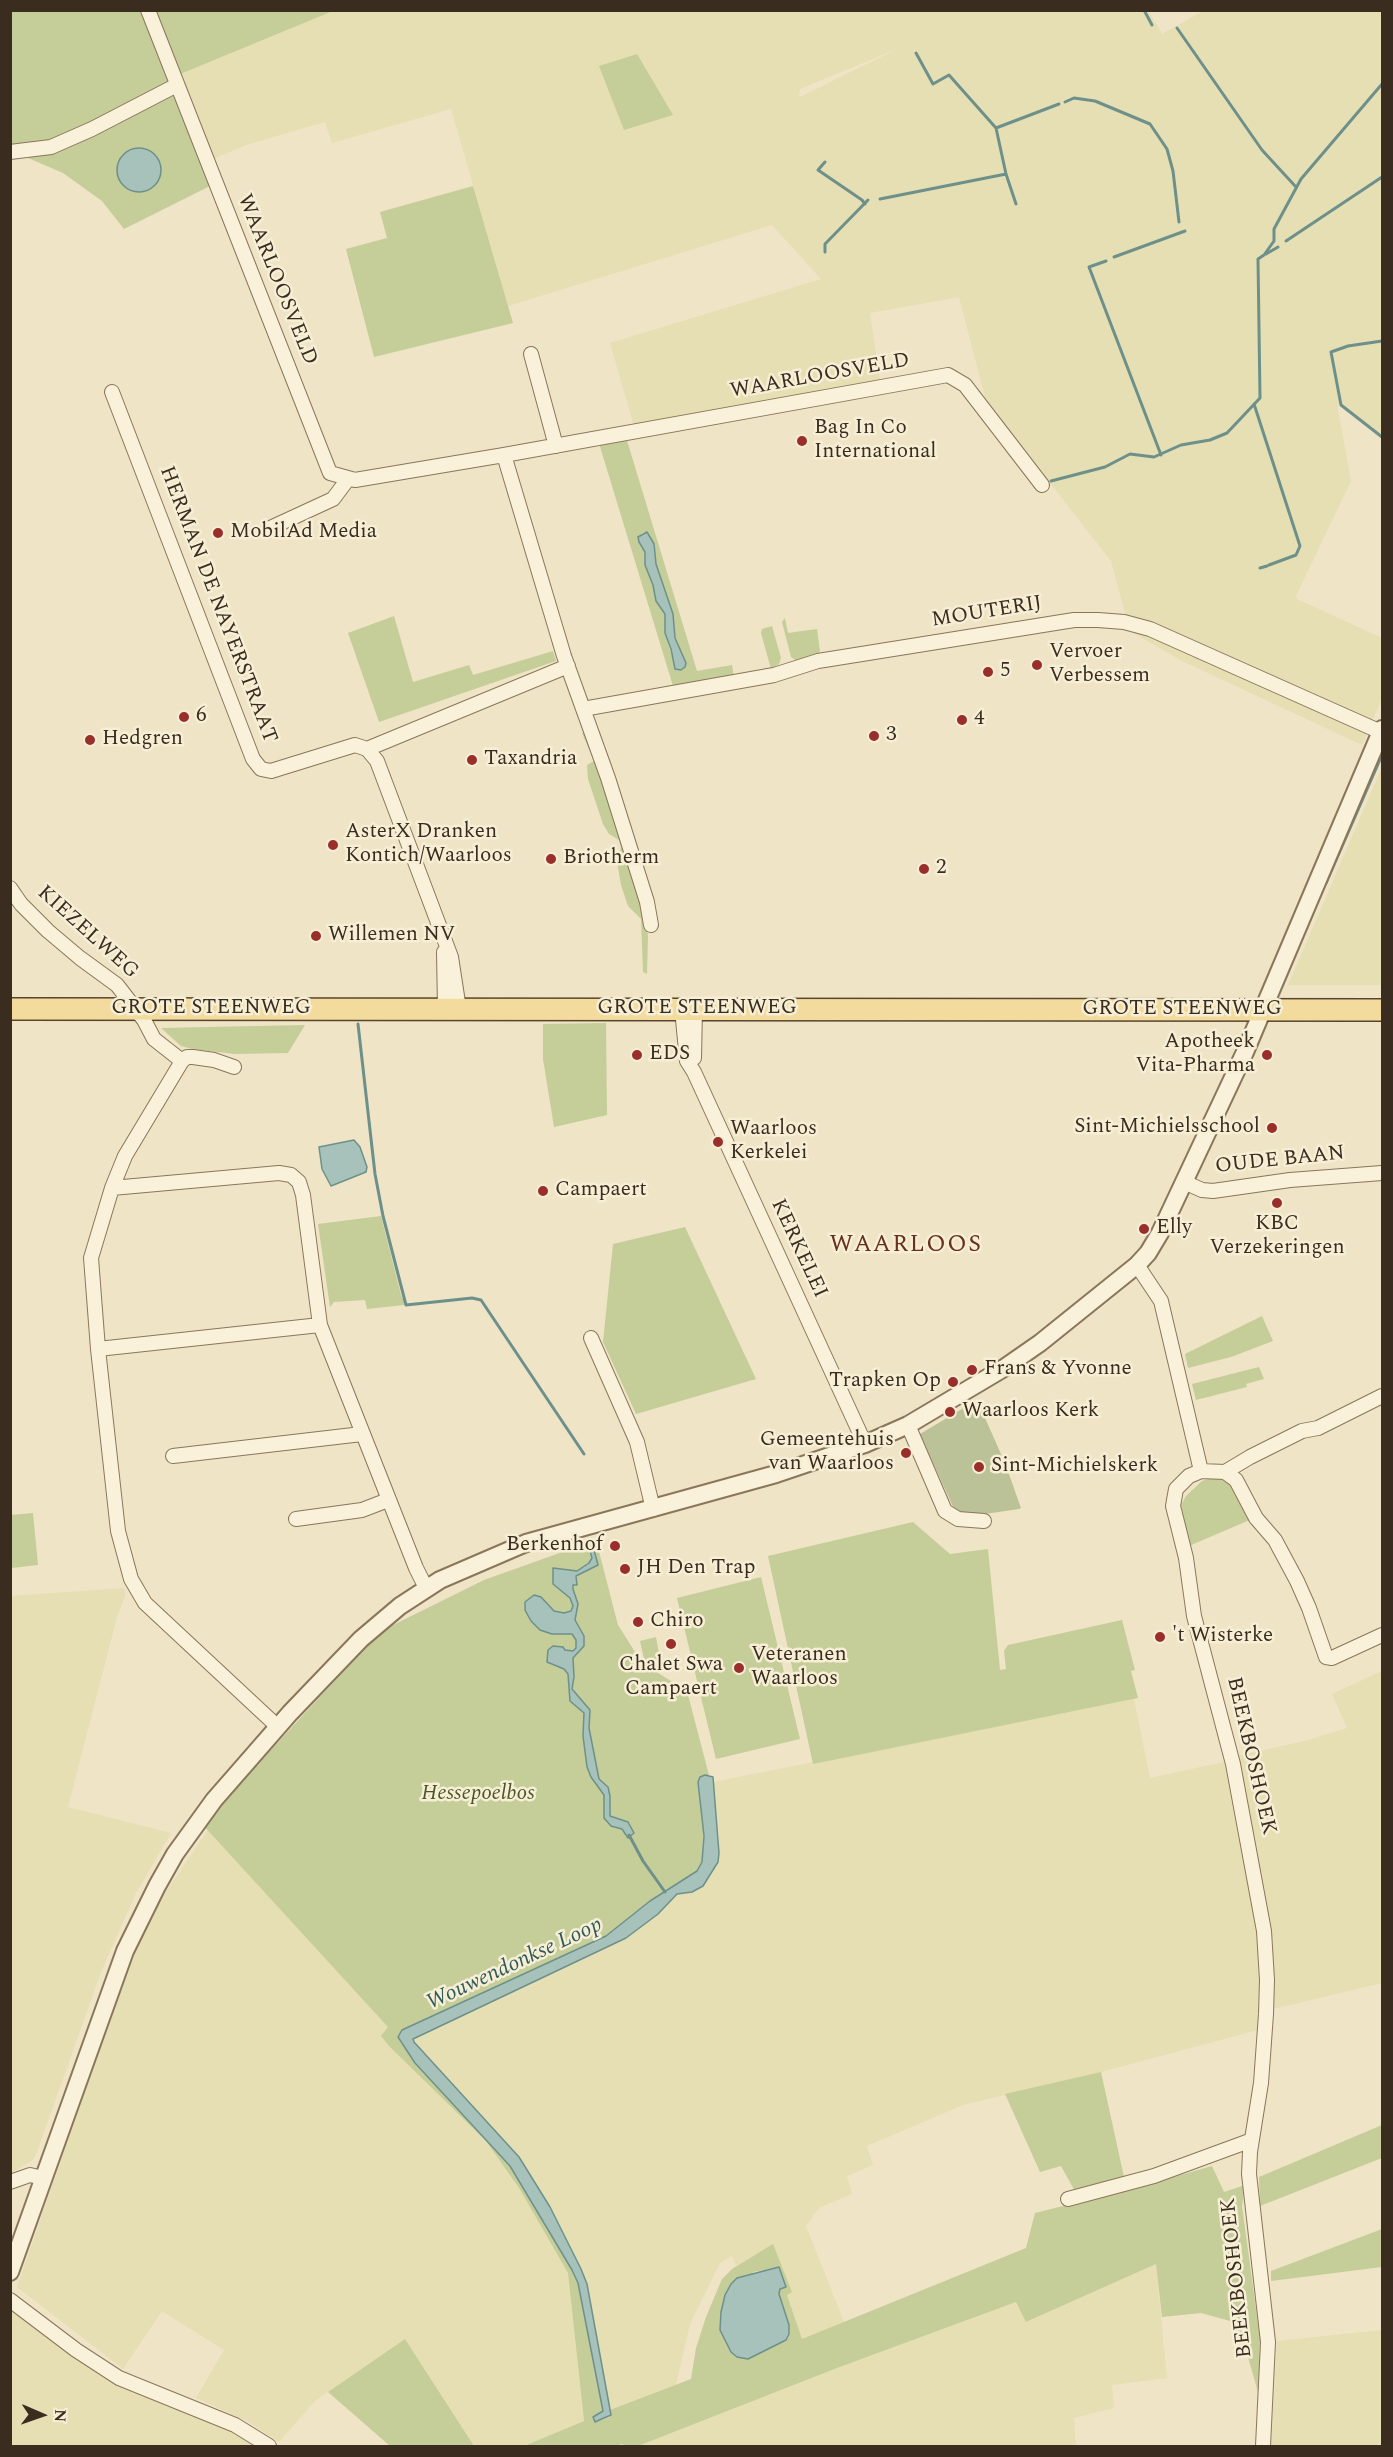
<!DOCTYPE html>
<style>
body{margin:0}
#map{position:relative;width:1393px;height:2457px;overflow:hidden;background:#efe4c5;font-family:Spectral,serif}
canvas{display:block}
.frame{position:absolute;inset:0;border:12px solid #3a2d1f;pointer-events:none}
.north{position:absolute;left:12px;top:2385px;width:60px;height:60px;-webkit-text-stroke:4px #f6eed5;paint-order:stroke;rotate:92deg;font-size:16px;font-weight:700;line-height:24px;text-align:center;color:#3a2d1f}
.north::after{content:'';display:block;margin:auto;width:21px;height:27px;background:#3a2d1f;clip-path:polygon(50% 0,100% 100%,50% 72%,0 100%)}
</style>
<div id="map">
<canvas width="1393" height="2457"></canvas>
<div class="frame"></div>
<div class="north">N</div>
</div>
<script>
const context = document.querySelector('canvas').getContext('2d');
context.lineJoin = 'round';
function paint(path, color) {
  context.fillStyle = color;
  context.fill(path, 'evenodd');
}
function toPath(rows) {
  const path = new Path2D();
  for (const r of rows) {
    if (r.length === 3) {
      path.moveTo(r[0] + r[2], r[1]);
      path.arc(r[0], r[1], r[2], 0, 2 * Math.PI);
      continue;
    }
    path.moveTo(r[0], r[1]);
    for (let i = 2; i < r.length; i += 2) path.lineTo(r[i], r[i + 1]);
  }
  return path;
}
function stroke(path, color, width, dash) {
  context.strokeStyle = color;
  context.lineWidth = width;
  context.lineCap = dash ? 'butt' : 'round';
  context.setLineDash(dash || []);
  context.stroke(path);
}
function drawText(font, color, halo, rows, align = 'center') {
  context.font = font + ' Spectral,serif';
  context.lineWidth = 5;
  context.setLineDash([]);
  context.textBaseline = 'middle';
  context.strokeStyle = halo;
  context.fillStyle = color;
  for (const [text, x, y, turn = 0] of rows) {
    context.save();
    context.translate(x, y);
    context.rotate((+turn || 0) * Math.PI / 180);
    context.textAlign = isNaN(turn) ? turn : align;
    if (halo) context.strokeText(text, 0, 0);
    context.fillText(text, 0, 0);
    context.restore();
  }
}
paint(toPath([
 [1148,10,1162,34,1203,11,1382,11,1382,436,1337,404,1351,481,1295,598,1382,638,1382,698,1362,745,1180,660,1130,631,1111,561,986,401,959,297,870,313,880,380,634,426,610,343,821,279,772,225,508,306,451,109,332,143,325,122,249,144,213,159,178,75,333,11],
 [897,49,800,97,799,97,800,89],
 [1382,767,1382,985,1288,985],
 [124,1588,125,1596,117,1617,68,1807,171,1833,136,1893,101,1972,37,2152,33,2160,11,2173,11,1596],
 [1382,1671,1382,1983,1273,2009,1273,1942,1236,1756,1305,1741,1347,1728,1332,1694],
 [1134,1699,1150,1778,1224,1762,1260,1949,1258,2030,1101,2072,963,2105,867,2146,873,2165,847,2176,852,2194,819,2208,806,2226,844,2322,802,2340,787,2294,792,2292,773,2245,736,2266,732,2256,720,2263,690,2324,676,2385,610,2410,587,2284,550,2207,519,2157,414,2042,413,2039,626,1938,658,1914,677,1894,692,1892,711,1876,718,1862,719,1836,713,1782],
 [208,1830,389,2027,381,2037,486,2141,519,2188,568,2273,584,2421,524,2446,474,2446,405,2339,315,2401,279,2442,247,2421,196,2398,224,2350,162,2311,123,2369,17,2287,142,1927],
 [1156,2264,1167,2378,1112,2385,1114,2408,1074,2418,1076,2446,638,2446,837,2368,1016,2302,1027,2322],
 [10,2310,151,2398,194,2409,261,2446,11,2446],
 [1382,2330,1382,2443,1376,2446,1271,2446,1277,2341]
]), '#e5dfb3');
paint(toPath([
 [156,10,333,11,178,75],
 [11,11,141,11,168,82,113,115,52,140,30,145,11,146],
 [637,54,673,115,624,130,599,66],
 [174,93,212,185,124,229,102,201,63,173,28,158,106,129],
 [473,186,513,323,374,357,346,249,387,238,380,212],
 [625,434,697,671,732,665,734,677,673,686,598,440],
 [647,532,654,544,656,564,673,614,675,638,686,665,685,667,676,670,665,633,665,614,656,601,653,585,645,565,646,552,639,542,642,533],
 [394,616,413,682,469,665,473,675,553,651,556,661,379,722,348,633],
 [785,618,788,633,817,629,820,651,817,656,798,662,791,657,782,622],
 [772,626,781,658,779,664,771,669,761,633,762,629],
 [586,731,642,902,648,936,647,974,643,972,641,919,628,906,621,885,617,862,621,847,619,840,609,834,603,824,588,779,587,765,594,761,582,733],
 [606,1023,607,1115,554,1127,543,1059,543,1024],
 [305,1025,288,1053,235,1054,192,1049,181,1046,161,1028],
 [381,1216,401,1295,405,1303,404,1305,367,1309,365,1300,334,1302,330,1307,318,1224],
 [685,1227,756,1379,636,1414,603,1342,613,1244],
 [1262,1316,1273,1341,1231,1357,1188,1368,1185,1354],
 [1259,1367,1264,1379,1246,1384,1247,1387,1196,1400,1192,1384],
 [1211,1478,1223,1478,1233,1484,1252,1519,1189,1546,1181,1505,1186,1496,1202,1481],
 [33,1513,38,1565,11,1568,11,1515],
 [913,1522,950,1554,988,1549,1000,1670,1006,1669,1004,1651,1008,1645,1122,1620,1135,1670,1131,1671,1138,1698,813,1764,768,1556],
 [596,1540,618,1625,642,1663,687,1691,709,1775,705,1775,702,1862,697,1871,650,1901,606,1936,403,2030,400,2042,428,2077,510,2166,572,2270,578,2283,603,2411,601,2414,594,2416,593,2419,597,2422,610,2417,610,2410,691,2379,696,2348,706,2317,722,2279,732,2269,773,2244,792,2292,787,2295,802,2339,1026,2248,1035,2213,1135,2188,1212,2166,1224,2192,1245,2185,1242,2206,1260,2339,1258,2392,1246,2350,1230,2321,1201,2313,1162,2317,1156,2264,1026,2322,1016,2302,837,2368,638,2446,625,2446,622,2444,616,2446,524,2446,584,2421,568,2273,519,2188,486,2141,389,2046,381,2036,388,2027,202,1824,381,1631,484,1580],
 [771,2269,786,2287,779,2289,779,2294,789,2325,753,2272],
 [761,1577,800,1739,716,1759,677,1598],
 [656,1637,660,1659,645,1663,640,1641],
 [1101,2072,1124,2177,1076,2193,1061,2166,1040,2172,1005,2094],
 [1382,2125,1382,2158,1260,2206,1259,2177],
 [1382,2229,1382,2267,1271,2281,1271,2271],
 [405,2339,474,2446,390,2446,328,2392]
]), '#c5cd99');
paint(toPath([
 [977,1400,1005,1463,1021,1508,1019,1509,978,1515,961,1514,954,1509,920,1434]
]), '#bbc298');
const water = toPath([
 [139,170,22],
 [647,532,654,544,656,564,673,614,675,638,686,663,685,667,681,670,675,669,671,649,665,633,665,614,656,601,653,585,645,565,645,552,639,542,638,537,647,532],
 [354,1140,360,1147,367,1167,366,1172,331,1186,322,1169,319,1147,354,1140],
 [593,1546,598,1565,576,1576,577,1585,573,1585,573,1589,578,1604,575,1620,584,1636,584,1646,573,1658,574,1677,572,1689,590,1710,589,1728,599,1779,608,1787,610,1796,610,1816,628,1822,634,1833,628,1838,622,1829,611,1826,604,1818,604,1795,591,1777,587,1767,583,1736,584,1713,570,1701,568,1674,564,1669,547,1662,548,1650,553,1646,563,1647,565,1650,573,1651,576,1648,576,1640,572,1634,552,1634,540,1630,531,1621,525,1610,525,1602,534,1595,541,1597,554,1611,564,1613,571,1611,573,1606,570,1598,553,1584,553,1568,577,1571,589,1563,592,1558,589,1547,593,1546],
 [705,1775,713,1777,719,1853,718,1862,703,1886,692,1892,677,1894,658,1914,626,1938,413,2039,414,2042,519,2157,550,2207,581,2269,587,2284,611,2415,595,2422,593,2417,603,2411,578,2283,572,2270,510,2166,415,2063,398,2037,402,2030,606,1936,650,1901,697,1871,702,1862,704,1836,698,1782,700,1777,705,1775],
 [779,2267,786,2287,780,2289,779,2294,789,2325,789,2334,786,2340,748,2359,737,2357,731,2352,720,2330,721,2312,725,2295,731,2284,737,2278,779,2267]
]);
paint(water, '#a7c2bb');
stroke(water, '#6d918a', 1.5);
stroke(toPath([
 [1144,10,1152,25],
 [1177,28,1262,150,1296,187],
 [916,53,933,84,949,75,996,128,1006,174],
 [1065,102,1074,98,1095,101,1150,124,1167,149,1173,171,1179,222],
 [996,128,1059,104],
 [825,162,818,170,862,200,865,204],
 [880,199,1006,174,1016,204],
 [1286,241,1382,177],
 [825,252,825,244,868,200],
 [1266,254,1278,247],
 [1114,257,1185,231],
 [1106,261,1089,267,1161,455],
 [1382,341,1348,346,1331,352,1341,405,1382,437],
 [1254,404,1300,546,1296,555,1269,565],
 [1051,481,1105,467,1130,454,1154,457,1181,445,1210,440,1227,433,1260,398,1258,259,1264,255,1274,241,1274,229,1301,179,1382,84],
 [1260,568,1267,566],
 [1326,883,1382,755],
 [358,1024,375,1174,383,1216,406,1305,472,1298,481,1300,584,1454],
 [629,1835,643,1861,665,1892]
]), '#6d918a', 3);
const minor = toPath([
 [148,10,330,473,355,480,504,455,948,375,965,385,1042,485],
 [10,152,51,147,92,129,177,85],
 [531,354,556,446],
 [112,392,253,759,261,769,271,771,355,745,367,749,377,761,451,957,459,1009],
 [504,455,564,656,608,778,647,902,651,925],
 [268,529,333,499,348,479],
 [583,709,774,675,818,661,1074,620,1098,620,1124,622,1150,629,1381,732],
 [367,749,568,666],
 [10,888,21,904,48,931,80,958,117,985,144,1020,154,1039,182,1061,125,1156,112,1188,91,1258,98,1349,118,1531,131,1579,145,1603,278,1727],
 [444,952,445,1009],
 [682,1009,687,1061,694,1072,865,1444],
 [694,1058,695,1009],
 [182,1061,187,1057,193,1057,214,1060,234,1067],
 [1184,1182,1202,1190,1213,1191,1290,1180,1382,1173],
 [112,1188,279,1173,291,1175,299,1182,303,1195,320,1325,416,1568,426,1588],
 [1137,1265,1161,1301,1201,1471,1189,1476,1176,1489,1173,1506,1186,1558,1194,1616,1233,1764,1264,1931,1267,1980,1266,2014,1261,2083,1250,2152,1249,2174,1268,2342,1263,2446],
 [591,1338,637,1442,653,1509],
 [98,1349,320,1325],
 [908,1425,945,1511,958,1519,984,1521],
 [173,1456,362,1434],
 [1201,1471,1225,1472,1236,1480,1256,1518,1275,1540,1297,1581,1309,1608,1326,1657,1332,1658,1382,1635],
 [1225,1472,1250,1457,1302,1431,1318,1428,1382,1396],
 [296,1519,362,1510,388,1500],
 [10,2182,30,2175,43,2178],
 [1068,2199,1154,2176,1252,2140],
 [10,2300,76,2350,119,2378,235,2425,269,2446]
]);
const tertiary = toPath([
 [10,2272,125,1951,157,1886,175,1854,214,1800,290,1713,361,1639,400,1606,440,1580,526,1543,776,1474,865,1444,908,1425,1004,1368,1040,1343,1137,1265,1148,1253,1160,1233,1245,1052,1382,729]
]);
const primary = toPath([
 [10,1009,1382,1010]
]);
stroke(minor, '#8a765b', 16);
stroke(tertiary, '#8a765b', 20);
stroke(primary, '#58442f', 24);
stroke(minor, '#f9f1d9', 14);
stroke(tertiary, '#f9f1d9', 16);
stroke(primary, '#f2db9d', 21);
for (const [x, y, r, color] of [
 [802,441,6,"#9a2e2a"],
 [218,533,6,"#9a2e2a"],
 [1037,665,6,"#9a2e2a"],
 [988,672,6,"#9a2e2a"],
 [184,717,6,"#9a2e2a"],
 [962,720,6,"#9a2e2a"],
 [874,736,6,"#9a2e2a"],
 [90,740,6,"#9a2e2a"],
 [472,760,6,"#9a2e2a"],
 [333,845,6,"#9a2e2a"],
 [551,859,6,"#9a2e2a"],
 [924,869,6,"#9a2e2a"],
 [316,936,6,"#9a2e2a"],
 [637,1055,6,"#9a2e2a"],
 [1267,1055,6,"#9a2e2a"],
 [1272,1128,6,"#9a2e2a"],
 [718,1142,6,"#9a2e2a"],
 [543,1191,6,"#9a2e2a"],
 [1277,1203,6,"#9a2e2a"],
 [1144,1229,6,"#9a2e2a"],
 [972,1370,6,"#9a2e2a"],
 [953,1382,6,"#9a2e2a"],
 [950,1412,6,"#9a2e2a"],
 [906,1453,6,"#9a2e2a"],
 [979,1467,6,"#9a2e2a"],
 [615,1546,6,"#9a2e2a"],
 [625,1569,6,"#9a2e2a"],
 [638,1622,6,"#9a2e2a"],
 [1160,1637,6,"#9a2e2a"],
 [671,1644,6,"#9a2e2a"],
 [739,1668,6,"#9a2e2a"]
]) {
  const dot = new Path2D();
  dot.arc(x, y, r, 0, 2 * Math.PI);
  context.fillStyle = color;
  context.fill(dot);
  stroke(dot, '#f6eed5', 2);
}
drawText('21px', '#3a2d1f', '#f6eed5', [
 ["WAARLOOSVELD",276,280,68],
 ["WAARLOOSVELD",820,377,-10],
 ["HERMAN DE NAYERSTRAAT",217,605,69],
 ["MOUTERIJ",987,613,-9],
 ["KIEZELWEG",87,933,42],
 ["GROTE STEENWEG",211,1009],
 ["GROTE STEENWEG",697,1009],
 ["GROTE STEENWEG",1182,1010],
 ["OUDE BAAN",1280,1161,-6],
 ["KERKELEI",798,1249,65],
 ["BEEKBOSHOEK",1250,1756,77],
 ["BEEKBOSHOEK",1238,2278,-96]
]);
drawText('21px', '#3a2d1f', '#f6eed5', [
 ["Bag In Co",814,429],
 ["International",814,453],
 ["MobilAd Media",230,533],
 ["Vervoer",1049,653],
 ["Verbessem",1049,677],
 ["5",1000,672],
 ["6",196,717],
 ["4",974,720],
 ["3",886,736],
 ["Hedgren",102,740],
 ["Taxandria",484,760],
 ["AsterX Dranken",345,833],
 ["Kontich/Waarloos",345,857],
 ["Briotherm",563,859],
 ["2",936,869],
 ["Willemen NV",328,936],
 ["Apotheek",1255,1043,"right"],
 ["Vita-Pharma",1255,1067,"right"],
 ["EDS",649,1055],
 ["Sint-Michielsschool",1260,1128,"right"],
 ["Waarloos",730,1130],
 ["Kerkelei",730,1154],
 ["Campaert",555,1191],
 ["KBC",1277,1225,"center"],
 ["Verzekeringen",1277,1249,"center"],
 ["Elly",1156,1229],
 ["Frans & Yvonne",984,1370],
 ["Trapken Op",941,1382,"right"],
 ["Waarloos Kerk",962,1412],
 ["Gemeentehuis",894,1441,"right"],
 ["van Waarloos",894,1465,"right"],
 ["Sint-Michielskerk",991,1467],
 ["Berkenhof",603,1546,"right"],
 ["JH Den Trap",637,1569],
 ["Chiro",650,1622],
 ["'t Wisterke",1172,1637],
 ["Veteranen",751,1656],
 ["Waarloos",751,1680],
 ["Chalet Swa",671,1666,"center"],
 ["Campaert",671,1690,"center"]
], 'left');
drawText('italic 21px', '#485725', '#f6eed5', [
 ["Hessepoelbos",478,1795]
]);
drawText('italic 22px', '#2e5a59', '#f6eed5', [
 ["Wouwendonkse Loop",515,1965,-25]
]);
context.letterSpacing = '1.5px';
drawText('24px', '#68301e', '#f6eed5', [
 ["WAARLOOS",906,1246]
]);
context.letterSpacing = '0px';
</script>
